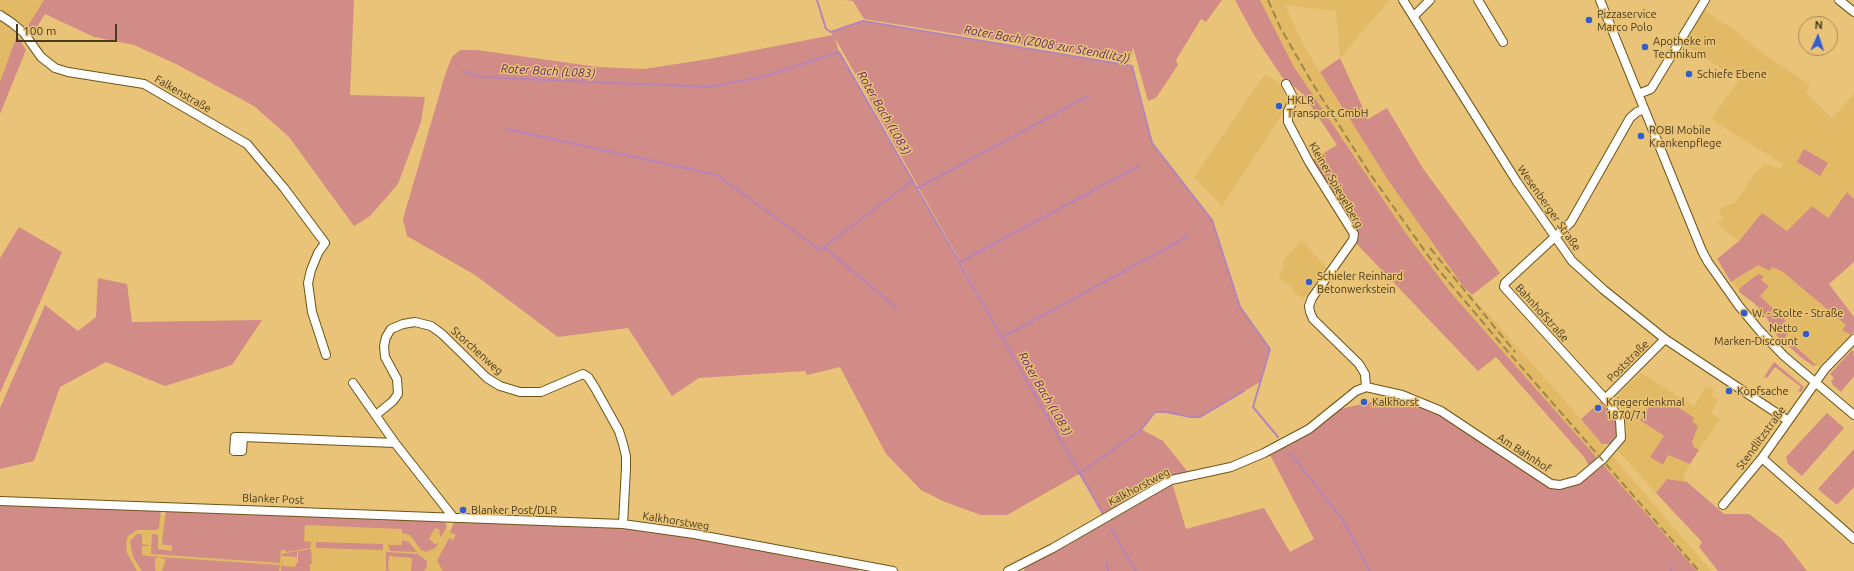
<!DOCTYPE html>
<meta charset="utf-8">
<style>
body{margin:0}
#map{position:relative;width:1854px;height:571px;overflow:hidden;background:#e8c378;font-family:Ubuntu,sans-serif}
canvas{display:block}
.north{position:absolute;left:1798px;top:16px;width:40px;height:40px;box-sizing:border-box;background:#e8c378;border:1px solid #a88c52;border-radius:50%;rotate:3deg;font-size:11px;font-weight:700;line-height:16px;text-align:center;color:#493a1a}
.north::after{content:'';display:block;margin:auto;width:14px;height:18px;background:#315ece;clip-path:polygon(50% 0,100% 100%,50% 72%,0 100%)}
.scale{position:absolute;left:16px;top:24px;width:101px;height:18px;box-sizing:border-box;border:2px solid #493a1a;border-top:0;padding-left:5px;font-size:12px;line-height:14px;white-space:nowrap;color:#493a1a;-webkit-text-stroke:3px #e8c378;paint-order:stroke}
</style>
<div id="map">
<canvas width="1854" height="571"></canvas>
<div class="north">N</div>
<div class="scale">100 m</div>
</div>
<script>
const context = document.querySelector('canvas').getContext('2d');
context.lineJoin = 'round';
function paint(path, color) {
  context.fillStyle = color;
  context.fill(path, 'evenodd');
}
function toPath(rows) {
  const path = new Path2D();
  for (const r of rows) {
    path.moveTo(r[0], r[1]);
    for (let i = 2; i < r.length; i += 2) path.lineTo(r[i], r[i + 1]);
  }
  return path;
}
function stroke(path, color, width, dash) {
  context.strokeStyle = color;
  context.lineWidth = width;
  context.lineCap = dash ? 'butt' : 'round';
  context.setLineDash(dash || []);
  context.stroke(path);
}
function drawText(font, color, halo, rows, align = 'center') {
  context.font = font + ' Ubuntu,sans-serif';
  context.lineWidth = 3;
  context.setLineDash([]);
  context.textBaseline = 'middle';
  context.strokeStyle = halo;
  context.fillStyle = color;
  for (const [text, x, y, turn = 0] of rows) {
    context.save();
    context.translate(x, y);
    context.rotate((+turn || 0) * Math.PI / 180);
    context.textAlign = isNaN(turn) ? turn : align;
    if (halo) context.strokeText(text, 0, 0);
    context.fillText(text, 0, 0);
    context.restore();
  }
}
paint(toPath([
 [0,0,44,0,26,29,17,35,0,82],
 [1260,0,1390,0,1340,58,1336,11,1285,5,1303,44,1328,85,1388,180,1463,286,1581,419,1711,571,1697,571,1452,294,1405,232,1294,67],
 [1704,10,1741,35,1762,53,1810,85,1806,93,1832,118,1854,94,1854,199,1847,192,1827,218,1812,206,1787,231,1762,213,1739,241,1719,226,1717,222,1723,220,1719,209,1735,202,1748,186,1746,184,1758,170,1765,164,1781,169,1783,164,1711,119,1739,80,1684,44],
 [1265,74,1280,84,1289,104,1222,206,1194,177],
 [1301,240,1327,268,1303,299,1293,291,1291,286,1279,278,1284,267,1282,263],
 [1757,255,1771,260,1854,317,1854,332,1819,366,1812,366,1776,335,1767,318,1754,303,1739,292,1730,279],
 [1641,373,1694,406,1706,386,1714,390,1711,396,1718,400,1711,413,1720,419,1699,450,1694,447,1692,442,1694,437,1692,421,1670,401,1666,407,1641,420,1664,436,1662,465,1668,455,1690,464,1683,477,1687,482,1667,479,1656,493,1617,450,1625,439,1627,428,1622,416,1625,414,1618,402,1618,399,1619,394],
 [43,512,436,523,461,535,485,571,83,571]
]), '#e2ba65');
paint(toPath([
 [44,0,354,0,350,95,425,97,421,122,398,184,370,216,354,226,289,137,254,106,176,64,134,45,94,37,45,14,32,35,26,29],
 [845,0,1222,0,1206,22,1201,19,1176,60,1178,65,1156,98,1148,101,1133,47,1130,62,864,19,853,1],
 [1235,0,1260,0,1294,67,1405,232,1452,294,1697,571,1024,571,1025,562,1171,480,1186,529,1264,508,1290,552,1314,539,1268,451,1331,411,1402,395,1415,399,1560,485,1591,469,1584,457,1496,357,1478,371,1353,240,1309,162,1337,145,1303,94,1282,77,1254,35],
 [863,21,1132,66,1152,143,1212,220,1240,307,1270,349,1260,382,1200,417,1191,417,1166,412,1155,412,1141,429,1163,441,1188,472,1165,477,1103,514,1079,474,1007,515,981,515,945,502,921,490,886,454,840,367,807,375,805,371,699,378,672,396,628,328,558,337,475,275,407,236,403,219,445,75,452,57,460,50,477,50,598,67,644,69,709,59,833,35,831,32],
 [835,38,1021,370,839,52],
 [17,35,26,50,0,114,0,82],
 [1340,58,1368,119,1387,108,1424,170,1500,273,1472,295,1463,286,1388,180,1320,72],
 [1804,149,1828,163,1820,176,1797,162],
 [1847,192,1854,199,1854,262,1829,284,1854,317,1854,332,1851,335,1842,330,1846,325,1783,272,1772,267,1770,271,1758,265,1731,282,1717,259,1739,241,1762,213,1787,231,1812,206,1828,218],
 [19,227,62,252,0,393,0,258],
 [1758,274,1764,276,1761,280,1769,286,1760,296,1786,321,1774,333,1767,318,1754,303,1739,292,1740,288],
 [98,278,127,284,132,322,262,320,232,365,165,386,106,362,60,387,34,461,0,469,0,408,45,305,78,331,96,317],
 [1784,327,1789,332,1785,337,1816,365,1814,366,1803,359,1776,335],
 [1852,350,1854,352,1853,355,1854,356,1854,376,1841,392,1833,385,1831,381,1834,378,1830,374],
 [1774,362,1804,387,1801,392,1798,391,1801,387,1775,367,1767,378,1764,377],
 [1655,399,1666,406,1669,401,1694,418,1692,421,1698,426,1692,442,1694,447,1699,450,1690,464,1668,455,1663,465,1650,457,1664,436,1640,420],
 [1600,402,1616,420,1618,426,1616,438,1611,444,1602,444,1581,419],
 [1827,413,1844,428,1802,476,1788,464,1786,457],
 [1854,449,1854,487,1837,505,1818,489],
 [1667,479,1687,482,1724,514,1749,514,1782,539,1807,571,1718,571,1699,547,1702,542,1656,493],
 [0,504,161,510,159,528,156,530,137,530,128,536,126,542,127,553,137,571,0,571],
 [166,510,443,520,447,526,441,537,439,533,440,530,435,528,429,539,435,544,439,543,435,548,426,552,421,550,410,535,402,533,402,529,305,525,304,541,311,542,310,548,286,552,285,550,281,550,280,563,151,554,152,534,158,535,158,549,172,551,172,545,163,545,162,543],
 [453,517,623,524,863,566,858,571,443,571,437,561,449,538,453,540,456,535,450,532,454,522,457,523],
 [137,534,142,534,142,544,149,545,149,546,142,546,142,555,159,557,159,558,155,558,155,569,156,571,142,571,133,557,130,541],
 [402,540,409,542,417,552,391,551,389,549,388,545,402,545],
 [316,542,383,544,383,550,316,548],
 [311,549,312,564,310,564,310,571,281,571,282,555,282,554,297,551,297,557,282,556,282,566,295,567,296,563,298,563,298,551],
 [386,552,418,554,427,561,427,566,424,571,411,571,412,558,389,556,388,570,391,571,386,571],
 [160,557,280,565,279,571,162,571,166,559,160,558]
]), '#d28c87');
stroke(toPath([
 [817,0,826,29,831,32,863,21,1132,66,1152,143,1212,220,1240,307,1270,349,1253,407,1278,437],
 [464,71,480,77,708,87,762,77,839,52,1103,514],
 [507,129,717,175,820,250,913,180],
 [918,188,1088,96],
 [824,247,897,308],
 [960,262,1139,166],
 [1003,337,1187,237],
 [1290,453,1342,519,1370,571],
 [1079,474,1141,430,1155,412,1166,412,1191,417,1200,417,1244,391],
 [1111,529,1136,571],
 [1107,562,1108,571],
 [1671,571,1672,567]
]), '#b585b8', 2);
const minor = toPath([
 [1403,0,1517,182,1572,261,1604,290,1665,339,1787,420],
 [1478,0,1503,42],
 [1600,0,1702,251,1708,262,1739,306,1759,330,1784,356,1854,415],
 [1839,0,1854,12],
 [0,15,12,23,24,33,41,57,55,68,68,72,144,84,247,144,284,188,325,243,318,253,311,270,308,283,312,312,326,355],
 [1414,16,1430,0],
 [1286,84,1294,99,1288,111,1288,122,1309,162,1354,234,1353,240,1312,298,1309,306,1310,312,1313,319,1359,364,1365,374,1366,387],
 [1638,94,1651,89,1705,0],
 [353,383,395,443,453,517],
 [1605,399,1665,339],
 [376,415,393,401,398,394,397,379,385,357,384,346,386,337,391,329,403,324,415,322,431,326,442,334,487,378,500,386,520,392,541,392,583,374,588,377,595,388,619,431,623,444,626,456,626,468,623,524],
 [243,437,242,451,234,451,235,437,243,437,395,443],
 [1762,458,1854,539],
 [0,501,623,524,694,534,893,571],
 [1723,505,1762,458,1825,369,1854,339],
 [1008,571,1053,548,1171,480,1231,467,1264,453,1309,429,1356,391,1366,387,1402,395,1441,411,1551,484,1560,485,1578,480,1603,459,1621,438,1620,420,1609,403,1504,287,1505,283,1571,222,1630,118,1637,112,1644,109]
]);
stroke(minor, '#6e5418', 10);
stroke(minor, '#fff', 8);
stroke(toPath([
 [1268,0,1280,27,1311,81,1370,174,1437,268,1497,339,1699,571],
 [1430,248,1515,352]
]), '#a0854d', 2, [8, 4]);
for (const [x, y, r, color] of [
 [1589,20,4,"#315ece"],
 [1645,47,4,"#315ece"],
 [1689,74,4,"#315ece"],
 [1279,106,4,"#315ece"],
 [1641,136,4,"#315ece"],
 [1309,282,4,"#315ece"],
 [1744,313,4,"#315ece"],
 [1806,334,4,"#315ece"],
 [1729,391,4,"#315ece"],
 [1364,402,4,"#315ece"],
 [1598,408,4,"#315ece"],
 [463,510,4,"#315ece"]
]) {
  const dot = new Path2D();
  dot.arc(x, y, r, 0, 2 * Math.PI);
  context.fillStyle = color;
  context.fill(dot);
  stroke(dot, '#e8c378', 1.5);
}
drawText('11px', '#493a1a', '#e8c378', [
 ["Pizzaservice",1597,14],
 ["Marco Polo",1597,27],
 ["Apotheke im",1653,41],
 ["Technikum",1653,54],
 ["Schiefe Ebene",1697,74],
 ["HKLR",1287,100],
 ["Transport GmbH",1287,113],
 ["ROBI Mobile",1649,130],
 ["Krankenpflege",1649,143],
 ["Schieler Reinhard",1317,276],
 ["Betonwerkstein",1317,289],
 ["W. - Stolte - Straße",1752,313],
 ["Netto",1798,328,"right"],
 ["Marken-Discount",1798,341,"right"],
 ["Kopfsache",1737,391],
 ["Kalkhorst",1372,402],
 ["Kriegerdenkmal",1606,402],
 ["1870/71",1606,415],
 ["Blanker Post/DLR",471,510]
], 'left');
drawText('11px', '#493a1a', '#e8c378', [
 ["Falkenstraße",183,94,30],
 ["Kleiner Spiegelberg",1336,185,60],
 ["Wesenberger Straße",1549,208,55],
 ["Bahnhofstraße",1542,313,48],
 ["Storchenweg",477,351,42],
 ["Poststraße",1628,361,-45],
 ["Stendlitzstraße",1761,438,-54],
 ["Am Bahnhof",1524,453,33],
 ["Kalkhorstweg",1139,487,-28],
 ["Blanker Post",273,499,2],
 ["Kalkhorstweg",676,521,9]
]);
drawText('italic 12px', '#602666', '#e8c378', [
 ["Roter Bach (Z008 zur Stendlitz))",1047,44,10],
 ["Roter Bach (L083)",548,71,3],
 ["Roter Bach (L083)",884,113,60],
 ["Roter Bach (L083)",1045,394,60]
]);
</script>
